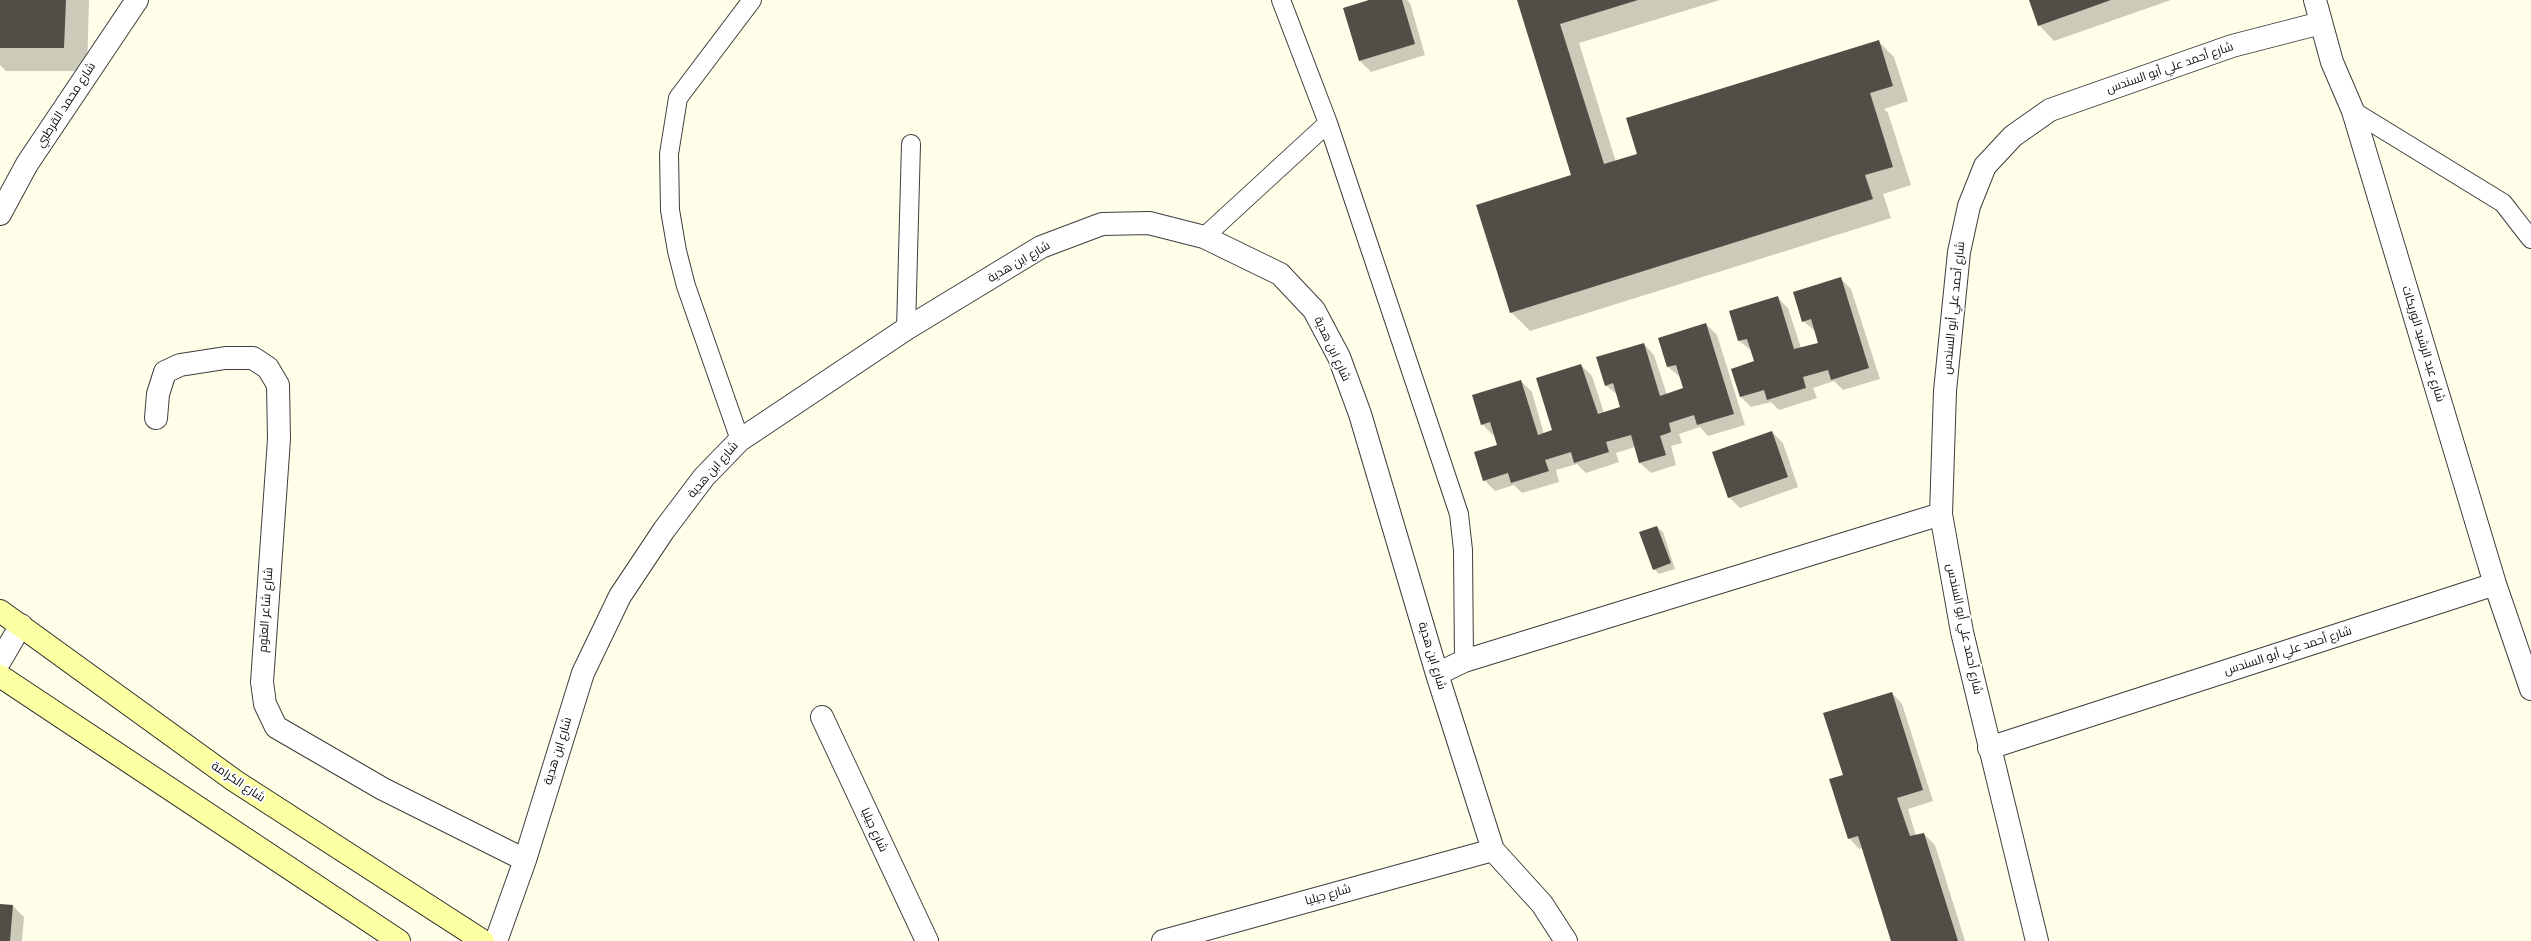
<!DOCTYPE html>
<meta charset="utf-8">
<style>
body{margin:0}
canvas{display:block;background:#fffee8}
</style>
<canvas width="2531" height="941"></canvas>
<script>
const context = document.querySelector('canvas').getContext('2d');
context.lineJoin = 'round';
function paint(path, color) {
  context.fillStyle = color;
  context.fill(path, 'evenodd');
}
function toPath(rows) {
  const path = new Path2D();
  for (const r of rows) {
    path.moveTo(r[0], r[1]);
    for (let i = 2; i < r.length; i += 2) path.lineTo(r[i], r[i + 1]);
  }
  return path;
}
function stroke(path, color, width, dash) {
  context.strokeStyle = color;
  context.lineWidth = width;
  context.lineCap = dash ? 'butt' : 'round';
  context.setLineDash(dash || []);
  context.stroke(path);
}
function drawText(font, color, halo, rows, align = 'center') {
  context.font = font + ' Merriweather,Cairo,serif';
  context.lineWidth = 4;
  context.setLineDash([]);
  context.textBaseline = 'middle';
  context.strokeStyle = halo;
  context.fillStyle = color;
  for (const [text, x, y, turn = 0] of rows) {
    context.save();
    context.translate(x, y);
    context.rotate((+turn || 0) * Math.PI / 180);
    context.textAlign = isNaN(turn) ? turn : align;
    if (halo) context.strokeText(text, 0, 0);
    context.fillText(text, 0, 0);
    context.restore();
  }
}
paint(toPath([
 [0,0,89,0,87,71,6,71,0,65],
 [1372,0,1407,0,1410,3,1425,55,1371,72,1360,61,1344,8],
 [1518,0,1720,0,1579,43,1616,162,1639,154,1878,41,1894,57,1908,101,1884,109,1888,113,1911,185,1883,194,1891,218,1530,331,1511,312,1572,175],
 [2030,0,2171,0,2054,41,2039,25],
 [1840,278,1851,289,1880,379,1843,390,1834,381,1813,388,1817,398,1779,410,1771,402,1751,407,1740,396,1755,362,1752,351,1739,341,1777,297,1788,308,1801,348,1819,343,1815,331,1803,321],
 [1706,324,1717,335,1745,425,1708,436,1700,427,1679,434,1682,443,1671,446,1676,465,1651,473,1640,463,1635,447,1616,453,1619,462,1586,473,1577,464,1556,470,1559,482,1522,493,1514,485,1495,491,1484,480,1498,446,1495,434,1493,435,1482,424,1521,381,1532,392,1544,434,1554,431,1581,365,1592,376,1604,413,1622,408,1618,395,1605,385,1644,344,1654,355,1667,395,1684,389,1680,377,1668,367,1659,339],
 [1772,432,1783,443,1798,487,1740,508,1729,497],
 [1657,527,1663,532,1675,569,1659,574,1654,569],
 [1892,693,1902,704,1933,801,1908,809,1916,836,1924,834,1935,845,1965,941,1892,941,1863,848,1859,849,1849,838,1844,776],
 [0,905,13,906,24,917,22,941,0,941]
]), '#0003');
paint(toPath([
 [0,0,66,0,64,48,0,48],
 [1369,0,1402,0,1415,44,1359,61,1343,8],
 [1517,0,1638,0,1560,24,1604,164,1637,154,1626,118,1879,40,1893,86,1870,93,1893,167,1865,175,1873,199,1510,313,1476,205,1571,175],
 [2029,0,2111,0,2038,26],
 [1841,277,1869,368,1831,380,1828,370,1803,377,1806,388,1767,400,1764,390,1740,397,1731,369,1754,361,1747,339,1738,341,1729,311,1778,296,1794,349,1818,343,1811,319,1802,322,1793,292],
 [1706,323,1734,414,1697,425,1694,415,1669,423,1671,432,1660,436,1666,455,1639,463,1631,435,1606,442,1609,452,1574,463,1571,452,1545,460,1549,471,1511,483,1508,473,1483,481,1474,452,1497,445,1490,422,1481,425,1472,395,1521,380,1538,435,1552,430,1536,378,1581,364,1598,414,1620,407,1613,383,1605,386,1596,357,1644,343,1660,396,1683,388,1676,365,1667,367,1658,338],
 [1772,431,1788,477,1728,498,1712,452],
 [1657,526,1671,563,1653,570,1639,532],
 [1892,692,1923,790,1897,798,1910,836,1924,833,1958,941,1891,941,1858,836,1848,839,1829,779,1843,775,1823,713],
 [0,904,13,905,10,941,0,941]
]), '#534d47');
const lane = toPath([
 [1281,0,1328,123,1459,514,1463,550,1464,661],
 [2353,111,2503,203,2531,239],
 [1204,237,1328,123],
 [906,329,911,144],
 [740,440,686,286,677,251,670,210,669,154,678,98,752,0]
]);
const street = toPath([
 [2315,0,2332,62,2353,111,2495,584,2531,689],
 [0,214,27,164,137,0],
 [156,418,158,394,165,372,180,365,225,358,253,358,268,368,278,385,279,439,262,682,265,704,276,727,383,789,525,860],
 [0,661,21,625],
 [1437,674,1464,661,1941,514],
 [822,717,927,941],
 [1989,748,2495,584],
 [496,941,525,860,583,673,620,596,664,530,704,477,740,440,906,329,1041,247,1102,224,1149,223,1204,237,1280,274,1314,310,1339,357,1360,414,1437,674,1493,850,1542,904,1566,941],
 [1163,941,1493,850],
 [2037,941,1962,632,1941,514,1945,391,1959,252,1969,206,1985,166,2013,136,2050,110,2232,46,2321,23]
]);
const secondary = toPath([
 [0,611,235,781,483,941],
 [0,676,399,941]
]);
stroke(lane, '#3e3e3e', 20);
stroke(street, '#3e3e3e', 24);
stroke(secondary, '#2d2d2d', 24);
stroke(lane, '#fff', 18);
stroke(street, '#fff', 22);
stroke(secondary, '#fdffa3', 22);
drawText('12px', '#0b0b0b', '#fff', [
 ["شارع أحمد علي أبو السندس",2170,68,-19],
 ["شارع محمد القرطبي",66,105,-57],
 ["شارع ابن هدية",1019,262,-30],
 ["شارع أحمد علي أبو السندس",1954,308,-84],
 ["شارع عبد الرشيد الوريكات",2423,344,73],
 ["شارع ابن هدية",1332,349,65],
 ["شارع ابن هدية",713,470,-49],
 ["شارع شاعر العتوم",266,610,-86],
 ["شارع أحمد علي أبو السندس",1964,629,78],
 ["شارع أحمد علي أبو السندس",2288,651,-18],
 ["شارع ابن هدية",1432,656,73],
 ["شارع ابن هدية",558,751,-73],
 ["شارع الكرامة",238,782,34],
 ["شارع جيليا",874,830,65],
 ["شارع جيليا",1328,895,-16]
]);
</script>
